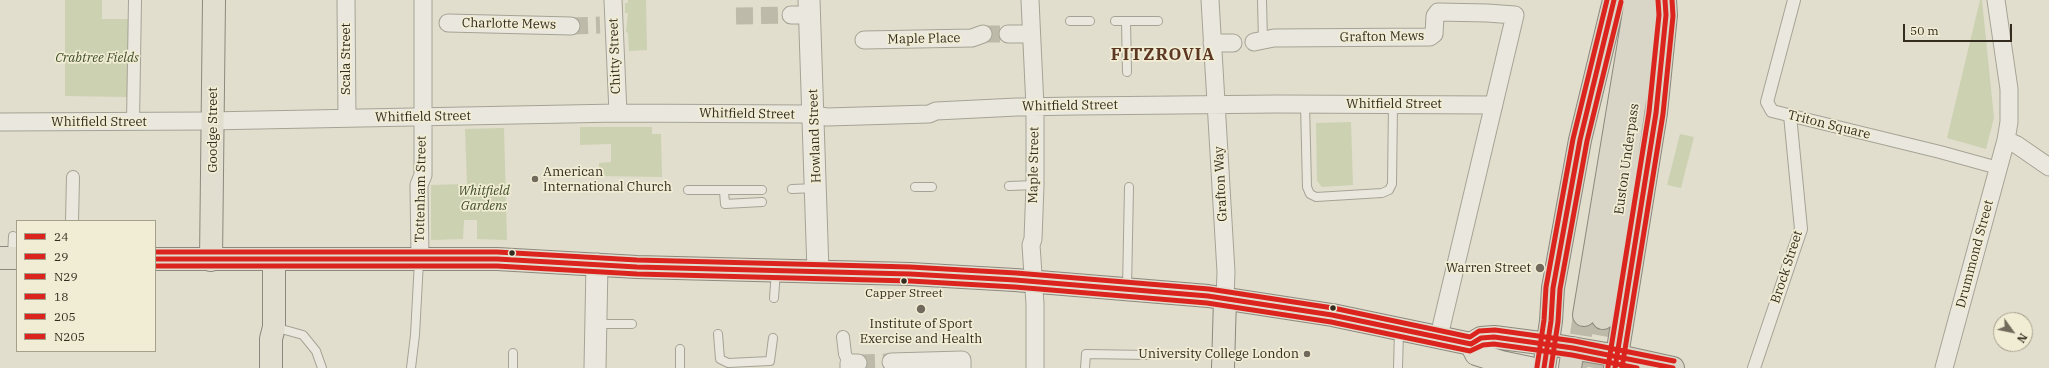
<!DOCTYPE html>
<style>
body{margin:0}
#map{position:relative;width:2049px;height:368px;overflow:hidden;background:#e1decd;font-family:"IBM Plex Serif",serif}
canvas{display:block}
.legend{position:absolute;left:16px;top:220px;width:140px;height:132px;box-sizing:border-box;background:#f1edd4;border:1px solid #a5a08c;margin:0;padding:5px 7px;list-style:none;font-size:12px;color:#342c1f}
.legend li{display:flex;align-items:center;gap:8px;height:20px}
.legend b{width:20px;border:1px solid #a5a08c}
.north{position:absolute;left:1993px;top:312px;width:40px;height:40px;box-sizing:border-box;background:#f1edd4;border:1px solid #a5a08c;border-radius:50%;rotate:123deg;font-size:11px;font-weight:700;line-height:16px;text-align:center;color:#342c1f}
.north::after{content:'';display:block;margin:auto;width:14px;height:18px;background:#716a5c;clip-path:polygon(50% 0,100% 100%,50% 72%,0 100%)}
.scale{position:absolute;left:1903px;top:24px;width:109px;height:18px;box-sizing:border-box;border:2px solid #342c1f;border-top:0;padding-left:5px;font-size:12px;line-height:14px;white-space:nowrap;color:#342c1f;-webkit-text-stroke:3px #f1edd4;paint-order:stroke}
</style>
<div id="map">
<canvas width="2049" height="368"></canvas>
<ul class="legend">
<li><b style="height:5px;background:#dc241f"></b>24</li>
<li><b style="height:5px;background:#dc241f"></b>29</li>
<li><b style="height:5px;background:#dc241f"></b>N29</li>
<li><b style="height:5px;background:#dc241f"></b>18</li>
<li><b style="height:5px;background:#dc241f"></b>205</li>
<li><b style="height:5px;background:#dc241f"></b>N205</li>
</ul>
<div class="north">N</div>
<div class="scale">50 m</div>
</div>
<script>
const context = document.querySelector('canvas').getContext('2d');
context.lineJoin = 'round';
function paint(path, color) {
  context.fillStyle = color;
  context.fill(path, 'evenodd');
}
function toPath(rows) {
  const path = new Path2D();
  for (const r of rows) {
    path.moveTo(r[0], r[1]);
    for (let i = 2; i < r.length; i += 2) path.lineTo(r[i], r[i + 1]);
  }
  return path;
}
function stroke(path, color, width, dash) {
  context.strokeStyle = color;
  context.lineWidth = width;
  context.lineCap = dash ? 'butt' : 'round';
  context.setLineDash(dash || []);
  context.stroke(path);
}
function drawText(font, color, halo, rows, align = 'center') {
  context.font = font + ' "IBM Plex Serif",serif';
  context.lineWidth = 3.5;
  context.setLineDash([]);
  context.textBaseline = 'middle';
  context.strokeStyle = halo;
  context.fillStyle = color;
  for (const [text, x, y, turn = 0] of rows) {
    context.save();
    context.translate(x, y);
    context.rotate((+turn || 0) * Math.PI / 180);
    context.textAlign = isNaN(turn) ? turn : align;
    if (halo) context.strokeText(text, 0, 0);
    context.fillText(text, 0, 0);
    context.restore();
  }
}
paint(toPath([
 [65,0,102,0,102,19,129,19,128,97,65,96],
 [628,0,646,0,647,50,629,51,628,33,626,32,628,13,625,13,625,3,628,3],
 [1980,0,1982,0,1994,118,1986,149,1947,138],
 [1351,122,1353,185,1322,187,1317,181,1316,123],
 [580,127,652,127,652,134,661,134,662,177,599,176,599,163,611,162,611,144,580,145],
 [504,128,507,240,477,239,477,220,464,220,463,239,431,240,431,185,467,184,465,129],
 [1680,134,1694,137,1681,188,1667,185]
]), '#ccd1b1');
stroke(toPath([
 [736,16,791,15],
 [571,26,600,25],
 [983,34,1008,34],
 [858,363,891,362]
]), '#bebaaa', 17, [17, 8]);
stroke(toPath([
 [1576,368,1584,315],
 [1594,368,1603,318]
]), '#bebaaa', 22, [22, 11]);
const service = toPath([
 [1262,0,1263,41],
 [1070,21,1090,21],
 [1115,21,1158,21],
 [1126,21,1127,72],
 [1305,104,1307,187,1310,194,1316,197,1382,193,1389,190,1392,184,1393,104],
 [1009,186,1035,185],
 [915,187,932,187],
 [792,189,816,188],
 [688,190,762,190],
 [724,191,725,204,762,202],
 [12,257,13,236],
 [1127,288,1129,187],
 [774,298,776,271],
 [596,324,632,324],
 [274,327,303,335,316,351,322,368],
 [718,334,720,359,728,363,770,361,773,338],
 [513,353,513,368],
 [411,368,415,335,419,261],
 [680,368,680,349],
 [1085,368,1086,354,1149,355],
 [1398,368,1399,330]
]);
const pedestrian = toPath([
 [1794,0,1767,102,1772,111,1940,152,1998,168],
 [133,122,135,0],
 [72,221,73,177],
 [843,337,845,354,849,363],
 [1754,368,1801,229,1790,115]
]);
const minor = toPath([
 [346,0,347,118],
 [613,0,618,113],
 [1030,0,1035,107,1035,185,1033,239,1031,245,1035,304,1035,368],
 [1210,0,1226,272,1225,298],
 [791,15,810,15],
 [448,23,571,26],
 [1008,34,1031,34],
 [864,40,972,38,983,34],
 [1254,42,1274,38,1430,37,1434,34,1435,16,1438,12,1487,13,1515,15,1439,336],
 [1212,43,1233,43],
 [0,122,208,121,618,113,806,114,827,117,929,114,936,111,1017,107,1077,106,1277,104,1494,105],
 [2006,140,2017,145,2049,167],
 [420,258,419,185,423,175,423,0],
 [891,362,962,360,962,368],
 [849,368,849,363,858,363],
 [1944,368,2006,140,2009,122,2009,89,1996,0]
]);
const tertiary = toPath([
 [809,0,818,271],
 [595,368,597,264]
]);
const primary = toPath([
 [0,258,17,258],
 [155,259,497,259,637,267,910,274,1015,280,1208,296,1332,315,1471,344,1481,338,1494,337,1548,344],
 [211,260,214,0],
 [1471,344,1476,354,1501,362,1530,368],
 [271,368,271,339,274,327,274,259],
 [1223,368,1225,298]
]);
const trunk = toPath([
 [1584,315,1636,0],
 [1603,318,1647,19,1653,0],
 [1548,344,1618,356,1673,368],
 [1544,368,1551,321,1553,288,1580,140,1614,0],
 [1570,368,1573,348],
 [1615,368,1656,113,1666,15,1665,0]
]);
stroke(service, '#a6a396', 10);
stroke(pedestrian, '#a6a396', 14);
stroke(minor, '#a6a396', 19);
stroke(tertiary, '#a6a396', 23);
stroke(primary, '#8c887d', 24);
stroke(trunk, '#8c887d', 24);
stroke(service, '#eae8de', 8);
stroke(pedestrian, '#eae8de', 12);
stroke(minor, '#eae8de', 17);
stroke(tertiary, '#eae8de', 21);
stroke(primary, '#e1ded0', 22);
stroke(trunk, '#dad6c7', 22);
stroke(toPath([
 [155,259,497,259,637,267,910,274,1015,280,1208,296,1332,315,1471,344,1481,338,1494,337,1573,348,1673,368]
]), '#dc241f', 5);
stroke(toPath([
 [155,266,497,266,637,274,910,281,1015,287,1207,303,1331,322,1470,351,1483,345,1494,344,1572,355,1637,368]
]), '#dc241f', 5);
stroke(toPath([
 [155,252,497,252,637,260,910,267,1016,273,1209,289,1333,308,1470,337,1479,331,1495,330,1574,341,1674,361]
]), '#dc241f', 5);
stroke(toPath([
 [1544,368,1551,321,1553,288,1580,140,1614,0],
 [1615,368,1656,113,1666,15,1665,0]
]), '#dc241f', 5);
stroke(toPath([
 [1551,368,1558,322,1560,289,1587,141,1621,2],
 [1622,368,1663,114,1673,16,1672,0]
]), '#dc241f', 5);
stroke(toPath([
 [1537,367,1544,320,1546,287,1573,139,1607,0],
 [1608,367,1649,112,1659,15,1658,0]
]), '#dc241f', 5);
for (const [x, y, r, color] of [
 [535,179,4,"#716a5c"],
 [512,253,3.5,"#342c1f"],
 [1540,268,5,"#716a5c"],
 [904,281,3.5,"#342c1f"],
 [1333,308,3.5,"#342c1f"],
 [921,309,5,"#716a5c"],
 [1307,354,4,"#716a5c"]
]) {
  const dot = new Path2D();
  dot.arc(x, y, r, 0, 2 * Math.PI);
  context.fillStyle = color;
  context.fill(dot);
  stroke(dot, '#f1edd4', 1.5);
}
drawText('12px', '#342c1f', '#f1edd4', [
 ["Capper Street",904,294]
]);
drawText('13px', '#342c1f', '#f1edd4', [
 ["Charlotte Mews",509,24,1],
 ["Grafton Mews",1382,37,-1],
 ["Maple Place",924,39,-1],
 ["Chitty Street",615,56,-92],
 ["Scala Street",346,59,-90],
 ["Whitfield Street",1394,104],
 ["Whitfield Street",1070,106,-1],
 ["Whitfield Street",747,114,1],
 ["Whitfield Street",423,117,-1],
 ["Whitfield Street",99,122],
 ["Triton Square",1829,125,14],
 ["Goodge Street",213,130,-90],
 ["Howland Street",815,136,-92],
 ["Euston Underpass",1627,159,-82],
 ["Maple Street",1034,165,-89],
 ["Grafton Way",1221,184,-93],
 ["Tottenham Street",421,189,-89],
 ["Drummond Street",1975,254,-75],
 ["Brock Street",1787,267,-72]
]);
drawText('italic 13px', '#3f4e28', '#f1edd4', [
 ["Crabtree Fields",97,58],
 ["Whitfield",484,191],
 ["Gardens",484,206]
]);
drawText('13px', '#342c1f', '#f1edd4', [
 ["American",543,172,"left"],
 ["International Church",543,187,"left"],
 ["Warren Street",1531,268],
 ["Institute of Sport",921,324,"center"],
 ["Exercise and Health",921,339,"center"],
 ["University College London",1299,354]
], 'right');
context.letterSpacing = '1px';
drawText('bold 17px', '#5c3823', '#f1edd4', [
 ["FITZROVIA",1163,55]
]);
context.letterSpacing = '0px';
</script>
